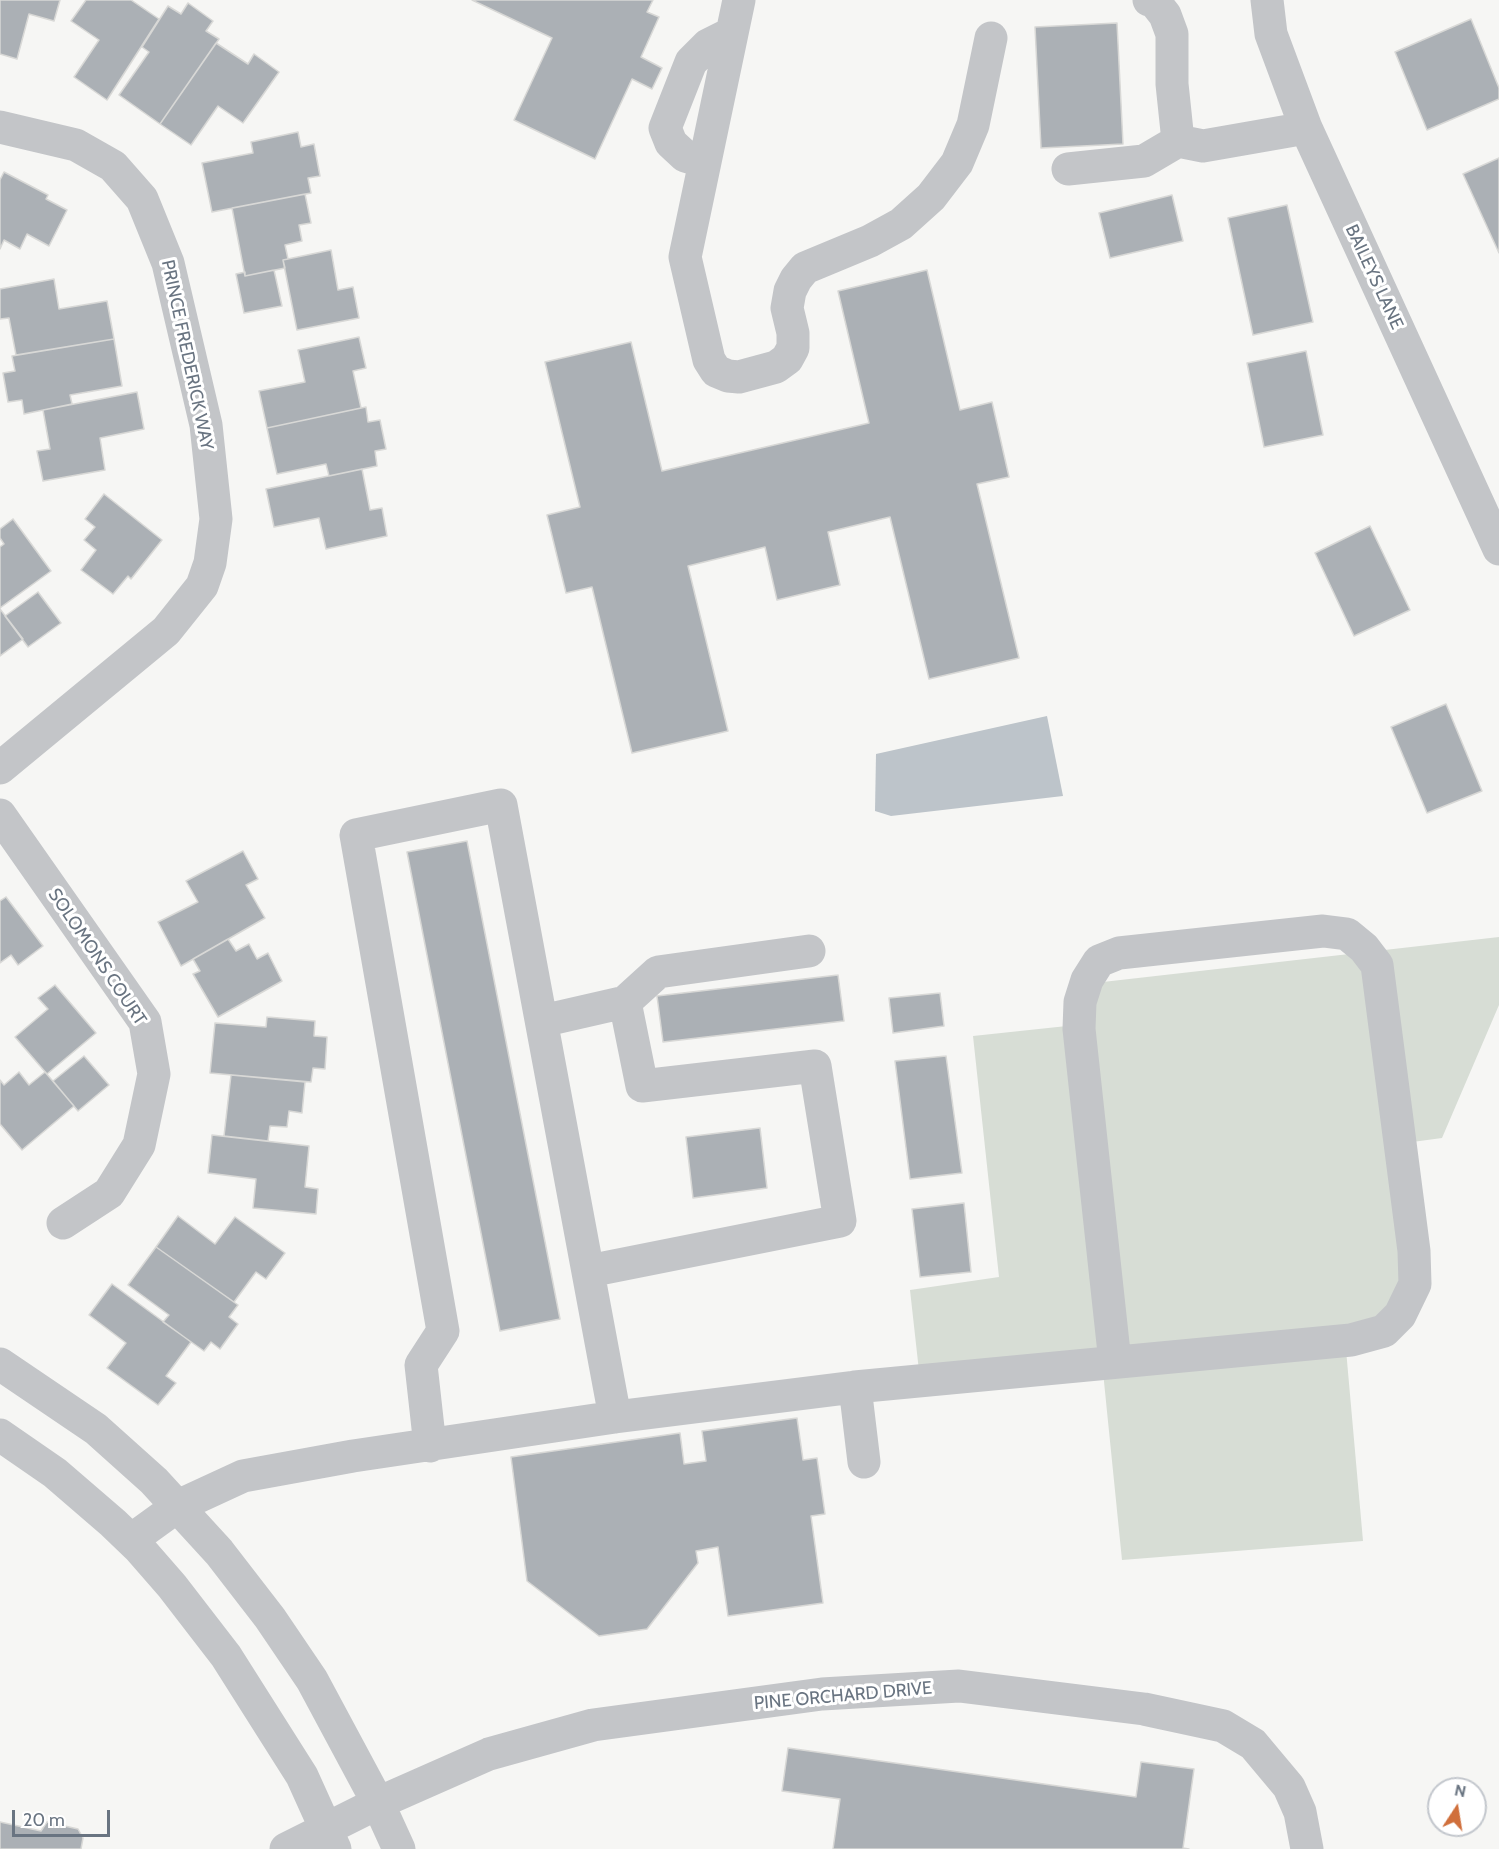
<!DOCTYPE html>
<style>
body{margin:0}
#map{position:relative;width:1499px;height:1849px;overflow:hidden;background:#f6f6f4;font-family:Cabin,sans-serif}
canvas{display:block}
.north{position:absolute;left:1427px;top:1777px;width:60px;height:60px;box-sizing:border-box;background:#fff;border:2px solid #c3c7cd;border-radius:50%;rotate:12deg;font-size:16px;font-weight:700;line-height:24px;text-align:center;color:#697481}
.north::after{content:'';display:block;margin:auto;width:21px;height:27px;background:#d06f3b;clip-path:polygon(50% 0,100% 100%,50% 72%,0 100%)}
.scale{position:absolute;left:12px;top:1810px;width:98px;height:27px;box-sizing:border-box;border:3px solid #697481;border-top:0;padding-left:8px;font-size:18px;line-height:21px;white-space:nowrap;color:#697481;-webkit-text-stroke:4px #fff;paint-order:stroke}
</style>
<div id="map">
<canvas width="1499" height="1849"></canvas>
<div class="north">N</div>
<div class="scale">20 m</div>
</div>
<script>
const context = document.querySelector('canvas').getContext('2d');
context.lineJoin = 'round';
function paint(path, color) {
  context.fillStyle = color;
  context.fill(path, 'evenodd');
}
function toPath(rows) {
  const path = new Path2D();
  for (const r of rows) {
    path.moveTo(r[0], r[1]);
    for (let i = 2; i < r.length; i += 2) path.lineTo(r[i], r[i + 1]);
  }
  return path;
}
function stroke(path, color, width, dash) {
  context.strokeStyle = color;
  context.lineWidth = width;
  context.lineCap = dash ? 'butt' : 'round';
  context.setLineDash(dash || []);
  context.stroke(path);
}
function drawText(font, color, halo, rows, align = 'center') {
  context.font = font + ' Cabin,sans-serif';
  context.lineWidth = 6;
  context.setLineDash([]);
  context.textBaseline = 'middle';
  context.strokeStyle = halo;
  context.fillStyle = color;
  for (const [text, x, y, turn = 0] of rows) {
    context.save();
    context.translate(x, y);
    context.rotate((+turn || 0) * Math.PI / 180);
    context.textAlign = isNaN(turn) ? turn : align;
    if (halo) context.strokeText(text, 0, 0);
    context.fillText(text, 0, 0);
    context.restore();
  }
}
paint(toPath([
 [1499,937,1499,1005,1442,1138,1390,1145,1403,1266,1396,1295,1382,1315,1344,1327,1363,1541,1122,1560,1101,1352,919,1371,910,1290,999,1277,973,1036,1095,1023,1094,983]
]), '#d7ddd5');
paint(toPath([
 [1047,716,1063,796,891,816,875,811,876,754]
]), '#bdc4ca');
const building = toPath([
 [0,0,60,0,54,21,29,14,17,59,0,54,0,0],
 [86,0,131,0,159,19,107,100,74,77,99,40,71,21,86,0],
 [472,0,653,0,647,12,659,17,641,57,662,68,652,89,632,79,595,159,514,120,552,38,472,0],
 [188,3,213,21,206,31,219,39,160,124,119,95,149,52,142,47,168,6,181,14,188,3],
 [1471,19,1499,88,1499,99,1427,130,1395,52,1471,19],
 [1117,23,1123,144,1041,148,1035,27,1117,23],
 [216,43,248,64,254,54,279,72,243,123,218,106,191,145,160,124,216,43],
 [298,132,301,147,314,144,320,176,308,178,311,193,212,212,202,163,253,153,251,142,298,132],
 [1499,158,1499,253,1463,174,1499,158],
 [4,172,48,195,46,199,67,210,49,246,27,234,20,249,4,240,0,249,0,180,4,172],
 [305,194,311,223,299,225,302,241,285,245,288,259,283,260,285,268,245,276,232,208,305,194],
 [1172,195,1183,241,1110,258,1099,213,1172,195],
 [1287,205,1313,322,1253,335,1228,218,1287,205],
 [331,250,338,290,353,287,359,318,297,330,283,260,331,250],
 [274,270,282,306,244,313,236,274,245,272,245,276,274,270],
 [927,270,960,410,992,402,1009,477,977,484,1019,658,929,679,890,517,828,532,840,585,777,600,765,547,688,566,728,731,632,753,592,587,566,593,547,515,580,507,545,362,631,342,662,471,869,423,838,291,927,270],
 [54,279,59,309,107,301,114,339,16,355,9,318,0,319,0,289,54,279],
 [359,337,366,368,353,371,361,408,267,428,259,391,305,382,298,350,359,337],
 [114,339,122,386,70,395,72,404,24,414,22,400,8,402,3,373,15,371,12,356,114,339],
 [1306,351,1323,435,1264,447,1247,363,1306,351],
 [137,392,144,429,100,438,105,470,43,481,37,451,50,449,43,410,137,392],
 [366,407,368,422,380,420,386,449,375,451,377,466,329,476,326,464,277,474,267,428,366,407],
 [362,469,370,510,382,508,387,536,326,549,319,518,274,527,266,489,362,469],
 [104,494,162,540,131,579,128,576,113,594,81,570,96,550,84,540,95,527,85,519,104,494],
 [13,519,51,571,0,608,0,547,4,544,0,538,0,529,13,519],
 [1370,526,1410,610,1354,636,1315,553,1370,526],
 [38,592,61,623,28,647,5,616,38,592],
 [0,609,23,639,0,656,0,609],
 [1446,704,1482,791,1427,813,1391,727,1446,704],
 [467,841,560,1319,500,1331,407,852,467,841],
 [243,851,258,879,246,885,265,918,181,966,158,922,198,902,186,881,243,851],
 [6,897,43,946,18,965,11,955,0,963,0,901,6,897],
 [228,939,236,951,249,944,257,959,268,953,282,981,218,1017,193,974,200,971,193,959,228,939],
 [838,975,844,1021,663,1042,657,996,838,975],
 [55,985,96,1033,47,1074,15,1037,48,1009,38,998,55,985],
 [940,993,944,1026,893,1033,889,998,940,993],
 [267,1017,315,1021,314,1036,327,1037,325,1069,313,1068,311,1082,210,1073,215,1023,266,1027,267,1017],
 [84,1056,109,1085,78,1111,53,1081,84,1056],
 [946,1056,962,1173,910,1179,895,1061,946,1056],
 [19,1072,29,1085,45,1072,74,1106,22,1150,0,1124,0,1080,4,1085,19,1072],
 [231,1075,305,1082,302,1113,289,1111,287,1127,270,1126,268,1141,224,1136,231,1075],
 [760,1128,767,1188,693,1198,686,1137,760,1128],
 [212,1135,309,1146,305,1187,318,1189,316,1214,253,1208,256,1179,208,1173,212,1135],
 [964,1203,971,1272,920,1277,912,1209,964,1203],
 [178,1216,215,1244,235,1217,285,1253,266,1279,256,1272,234,1302,156,1247,178,1216],
 [156,1247,238,1305,229,1317,238,1324,220,1349,211,1342,204,1351,163,1322,169,1315,128,1285,156,1247],
 [112,1284,191,1342,166,1376,176,1383,158,1405,107,1368,126,1343,89,1315,112,1284],
 [797,1418,803,1460,817,1458,825,1514,811,1516,823,1603,728,1616,718,1547,696,1551,698,1563,647,1629,599,1636,527,1581,511,1457,680,1433,684,1464,706,1461,702,1431,797,1418],
 [788,1748,1136,1797,1141,1762,1194,1769,1183,1848,1189,1849,833,1849,840,1799,782,1791,788,1748],
 [0,1822,41,1831,47,1822,78,1829,83,1838,81,1849,0,1849,0,1822]
]);
paint(building, '#abb0b5');
stroke(building, '#d8d8d6', 1.5);
stroke(toPath([
 [739,0,685,257,709,360,716,371,728,376,739,377,776,367,787,359,793,348,793,333,787,308,790,291,796,279,805,268,870,241,901,224,931,197,957,163,973,125,991,38],
 [1149,0,1154,1,1165,15,1172,34,1172,84,1178,141,1203,146,1306,128],
 [1267,0,1271,34,1306,128,1499,549],
 [0,127,76,145,113,166,142,199,168,263,206,425,216,519,210,563,202,586,166,631,0,768],
 [705,162,685,156,671,143,665,128,691,62,708,45,732,33],
 [1068,169,1144,161,1178,141],
 [0,815,145,1022,154,1074,139,1145,109,1193,63,1223],
 [542,1021,625,1002,658,972,809,951],
 [589,1271,840,1221,815,1066,642,1086,625,1002],
 [0,1364,96,1429,154,1481,219,1552,270,1618,312,1680,378,1803,399,1849],
 [855,1387,864,1462],
 [0,1435,55,1473,113,1523,138,1547,172,1586,226,1656,302,1776,335,1849],
 [430,1446,421,1365,443,1331,356,835,501,805,615,1417],
 [131,1540,178,1506,243,1476,353,1456,615,1417,855,1387,1351,1340,1384,1331,1400,1315,1415,1284,1414,1251,1377,965,1364,948,1347,934,1323,931,1119,953,1099,961,1087,980,1080,1002,1079,1029,1115,1362],
 [286,1849,378,1803,489,1754,593,1725,822,1694,959,1686,1144,1709,1223,1726,1253,1744,1289,1787,1300,1812,1307,1849]
]), '#c3c5c8', 33);
drawText('18px', '#697481', '#fff', [
 ["BAILEYS LANE",1374,277,65],
 ["PRINCE FREDERICK WAY",187,355,78],
 ["SOLOMONS COURT",97,957,56],
 ["PINE ORCHARD DRIVE",843,1696,-5]
]);
</script>
